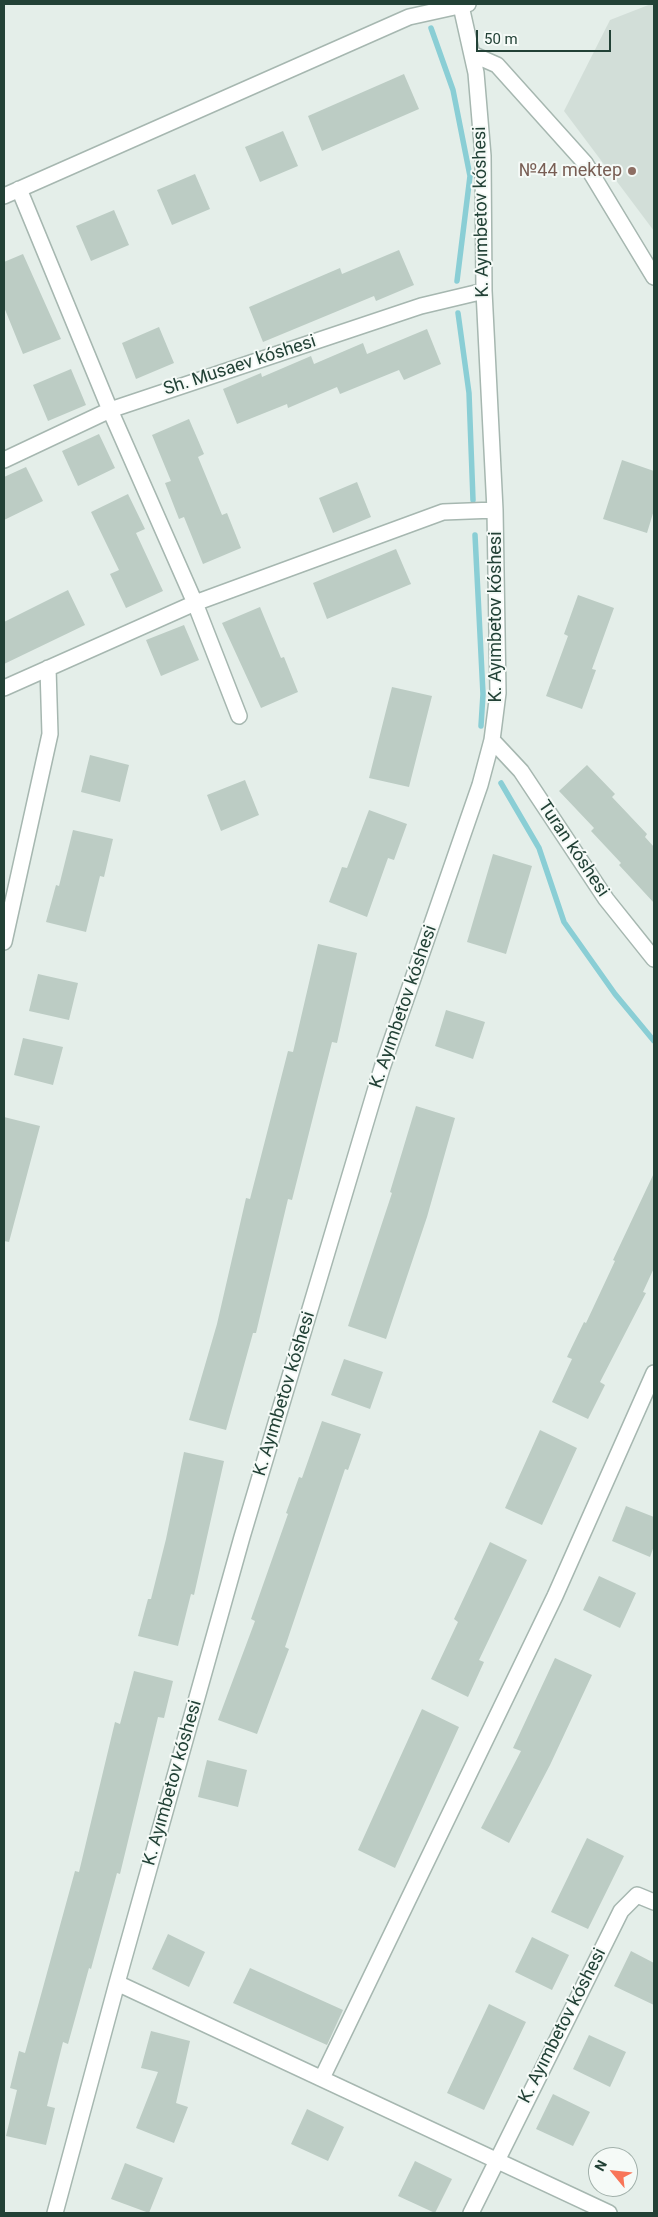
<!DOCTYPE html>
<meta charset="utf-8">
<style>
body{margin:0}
#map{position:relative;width:658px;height:2217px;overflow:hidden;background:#e4eee9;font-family:Roboto,sans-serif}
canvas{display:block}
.frame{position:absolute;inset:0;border:5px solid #224136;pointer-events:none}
.north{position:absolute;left:588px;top:2147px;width:50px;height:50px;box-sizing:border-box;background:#f5faf7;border:1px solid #a1b0aa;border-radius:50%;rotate:298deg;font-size:14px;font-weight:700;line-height:20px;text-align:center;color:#224136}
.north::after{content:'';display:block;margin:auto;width:18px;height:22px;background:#f87558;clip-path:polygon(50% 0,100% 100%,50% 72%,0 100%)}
.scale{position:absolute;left:476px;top:30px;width:135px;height:22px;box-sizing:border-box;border:2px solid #224136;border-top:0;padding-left:6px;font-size:15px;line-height:18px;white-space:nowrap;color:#224136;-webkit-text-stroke:4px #f5faf7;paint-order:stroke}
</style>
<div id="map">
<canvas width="658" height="2217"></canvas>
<div class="frame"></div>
<div class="north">N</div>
<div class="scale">50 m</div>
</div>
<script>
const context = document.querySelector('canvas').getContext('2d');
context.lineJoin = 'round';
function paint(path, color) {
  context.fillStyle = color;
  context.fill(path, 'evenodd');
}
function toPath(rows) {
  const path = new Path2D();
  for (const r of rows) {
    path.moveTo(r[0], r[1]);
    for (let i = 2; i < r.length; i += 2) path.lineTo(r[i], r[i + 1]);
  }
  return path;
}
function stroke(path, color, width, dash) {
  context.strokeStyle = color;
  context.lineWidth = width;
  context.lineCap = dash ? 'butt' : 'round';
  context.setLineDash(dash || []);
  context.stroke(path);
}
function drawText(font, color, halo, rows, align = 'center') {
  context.font = font + ' Roboto,sans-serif';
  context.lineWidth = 4;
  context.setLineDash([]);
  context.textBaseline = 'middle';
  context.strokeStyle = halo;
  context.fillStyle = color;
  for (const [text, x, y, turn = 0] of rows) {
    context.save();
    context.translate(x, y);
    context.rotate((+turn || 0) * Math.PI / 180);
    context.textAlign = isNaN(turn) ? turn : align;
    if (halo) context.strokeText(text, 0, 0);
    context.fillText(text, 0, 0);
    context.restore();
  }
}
paint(toPath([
 [651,4,654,4,654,231,564,111,610,20]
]), '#d2ded8');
stroke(toPath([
 [431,28,453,90,470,176,457,281],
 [458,313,469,393,473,500],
 [475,535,483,694,481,726],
 [501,783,539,848,564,922,615,994,654,1041]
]), '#8aced5', 5.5);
paint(toPath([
 [404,74,419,109,322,151,308,116],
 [283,131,298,166,260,182,245,147],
 [195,174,210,209,172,225,157,190],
 [114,210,129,245,91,261,76,226],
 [399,250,414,285,376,301,374,296,263,342,249,307,340,268,342,274],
 [23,254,61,339,23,354,4,307,4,262],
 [159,327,174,363,136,379,122,343],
 [427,329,441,364,404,380,399,370,340,394,337,387,288,408,287,404,237,424,223,389,261,373,262,377,311,356,314,364,363,343,367,354],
 [71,369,86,405,48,421,33,385],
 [189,419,204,454,198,457,222,515,227,513,241,548,203,564,184,517,179,519,165,483,171,481,152,435],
 [99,434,115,468,78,486,62,451],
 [622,460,654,471,654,510,647,533,603,519],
 [26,467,43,501,4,520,4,477],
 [357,482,371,517,333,533,319,498],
 [128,494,145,529,136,533,163,591,126,608,110,574,119,570,91,512],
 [396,549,411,584,327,619,313,583],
 [68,590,85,625,4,664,4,622],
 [578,595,614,608,592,669,596,670,582,709,546,696,568,636,564,634],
 [260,607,281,658,284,657,298,692,261,708,222,623],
 [184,625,199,660,161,676,146,640],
 [392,687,432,696,409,787,369,778],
 [90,755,129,765,120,802,81,792],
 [587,765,615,794,612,797,647,834,645,837,654,847,654,903,619,865,621,863,591,831,594,828,559,791],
 [245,780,259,815,221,831,207,795],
 [369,810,407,824,394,860,388,858,367,917,329,902,342,867,347,868],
 [73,830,113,839,104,877,100,876,86,932,46,922,56,885,59,886],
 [493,854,532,866,506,954,467,942],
 [318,944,357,953,337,1043,332,1042,292,1200,288,1199,256,1333,253,1333,226,1430,189,1420,217,1324,246,1198,250,1199,288,1051,293,1052],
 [38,974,78,983,69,1020,29,1011],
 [446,1010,485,1022,473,1059,435,1046],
 [23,1038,63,1047,53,1085,14,1075],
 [416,1106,455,1118,427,1217,386,1339,348,1326,392,1193,390,1192],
 [4,1117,40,1126,9,1242,4,1241],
 [654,1173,654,1268,643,1292,646,1293,600,1382,605,1385,588,1419,552,1402,572,1359,567,1357,584,1322,586,1323,615,1261,613,1260],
 [344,1359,383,1372,370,1409,331,1395],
 [322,1421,361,1434,348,1470,345,1469,285,1647,289,1649,257,1734,218,1720,255,1621,251,1619,288,1514,286,1513,299,1477,302,1478],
 [540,1430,577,1448,542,1525,505,1508],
 [184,1452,224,1461,194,1595,191,1594,178,1646,138,1636,148,1599,151,1599,166,1539],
 [626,1506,654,1517,654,1546,650,1557,612,1541],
 [490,1542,527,1560,479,1660,484,1662,468,1697,431,1679,458,1622,454,1619],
 [599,1576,636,1593,620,1628,583,1610],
 [555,1658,592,1675,550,1765,509,1843,481,1828,521,1751,513,1748],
 [134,1671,173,1681,164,1718,158,1717,120,1874,117,1873,91,1969,89,1968,68,2044,63,2042,47,2106,55,2108,46,2145,6,2136,17,2090,10,2088,19,2051,25,2053,75,1871,79,1872,115,1722,120,1724],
 [422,1709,459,1727,395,1868,358,1850],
 [207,1760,247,1770,238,1807,198,1797],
 [587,1838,624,1856,588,1929,551,1912],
 [168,1934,205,1952,189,1987,152,1969],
 [532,1937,569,1955,552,1990,515,1972],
 [631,1951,654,1963,654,2005,614,1986],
 [250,1968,343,2010,327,2045,233,2003],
 [489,2004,526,2022,484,2110,447,2093],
 [151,2031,190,2041,176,2103,188,2107,174,2143,136,2128,158,2072,141,2068],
 [589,2035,626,2052,610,2087,573,2069],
 [553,2094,590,2112,573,2146,536,2129],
 [307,2109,344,2127,328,2161,291,2144],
 [415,2161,452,2179,435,2213,398,2196],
 [125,2163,163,2178,149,2213,111,2199]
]), '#bcccc4');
const minor = toPath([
 [472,54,497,65,585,163,654,277],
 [19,189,110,410,195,603,239,716],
 [4,196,409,17,468,4],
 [4,460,110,410,421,306,484,291],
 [4,688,195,603,443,512,495,510],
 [492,740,521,771,606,899,654,959],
 [4,942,50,734,48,668],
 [117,1983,609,2213],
 [322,2078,555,1596,654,1373],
 [55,2213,117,1983,242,1537,382,1068,480,785,492,740,498,693,495,510,484,291,483,156,476,73,461,6],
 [471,2213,621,1911,637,1895,654,1902]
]);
stroke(minor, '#a6b7b0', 18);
stroke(minor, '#fff', 15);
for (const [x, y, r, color] of [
 [632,171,5,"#8d6e63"]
]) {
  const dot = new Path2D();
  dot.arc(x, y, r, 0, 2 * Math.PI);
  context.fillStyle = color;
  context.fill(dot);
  stroke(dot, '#f5faf7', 2);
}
drawText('18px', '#785e54', '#f5faf7', [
 ["№44 mektep",622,171]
], 'right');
drawText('18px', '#224136', '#f5faf7', [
 ["K. Ayımbetov kóshesi",482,212,-91],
 ["Sh. Musaev kóshesi",240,366,-18],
 ["K. Ayımbetov kóshesi",496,617,-90],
 ["Turan kóshesi",573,849,56],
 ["K. Ayımbetov kóshesi",404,1007,-71],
 ["K. Ayımbetov kóshesi",285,1394,-73],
 ["K. Ayımbetov kóshesi",173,1783,-74],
 ["K. Ayımbetov kóshesi",563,2026,-63]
]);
</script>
